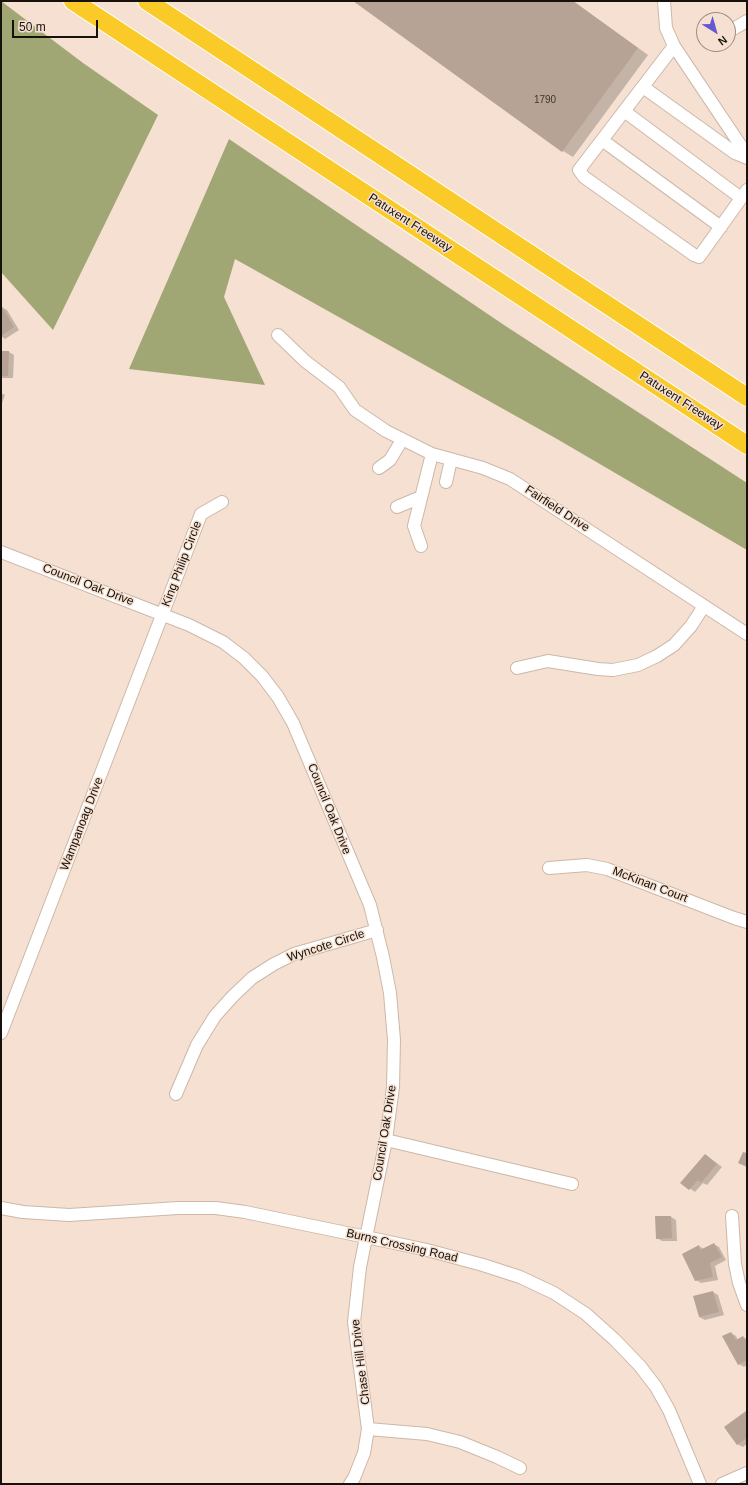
<!DOCTYPE html>
<style>
body{margin:0}
#map{position:relative;width:748px;height:1485px;overflow:hidden;background:#f5e0d1;font-family:Arial,sans-serif}
canvas{display:block}
.frame{position:absolute;inset:0;border:2px solid #17110b;pointer-events:none}
.north{position:absolute;left:696px;top:12px;width:40px;height:40px;box-sizing:border-box;background:#f5e0d1;border:1px solid #9c8d82;border-radius:50%;rotate:143deg;font-size:11px;font-weight:700;line-height:16px;text-align:center;color:#17110b}
.north::after{content:'';display:block;margin:auto;width:14px;height:18px;background:#6459d3;clip-path:polygon(50% 0,100% 100%,50% 72%,0 100%)}
.scale{position:absolute;left:12px;top:20px;width:86px;height:18px;box-sizing:border-box;border:2px solid #17110b;border-top:0;padding-left:5px;font-size:12px;line-height:14px;white-space:nowrap;color:#17110b;-webkit-text-stroke:3px #f5e0d1;paint-order:stroke}
</style>
<div id="map">
<canvas width="748" height="1485"></canvas>
<div class="frame"></div>
<div class="north">N</div>
<div class="scale">50 m</div>
</div>
<script>
const context = document.querySelector('canvas').getContext('2d');
context.lineJoin = 'round';
function paint(path, color) {
  context.fillStyle = color;
  context.fill(path, 'evenodd');
}
function toPath(rows) {
  const path = new Path2D();
  for (const r of rows) {
    path.moveTo(r[0], r[1]);
    for (let i = 2; i < r.length; i += 2) path.lineTo(r[i], r[i + 1]);
  }
  return path;
}
function stroke(path, color, width, dash) {
  context.strokeStyle = color;
  context.lineWidth = width;
  context.lineCap = dash ? 'butt' : 'round';
  context.setLineDash(dash || []);
  context.stroke(path);
}
function drawText(font, color, halo, rows, align = 'center') {
  context.font = font + ' Arial,sans-serif';
  context.lineWidth = 3;
  context.setLineDash([]);
  context.textBaseline = 'middle';
  context.strokeStyle = halo;
  context.fillStyle = color;
  for (const [text, x, y, turn = 0] of rows) {
    context.save();
    context.translate(x, y);
    context.rotate((+turn || 0) * Math.PI / 180);
    context.textAlign = isNaN(turn) ? turn : align;
    if (halo) context.strokeText(text, 0, 0);
    context.fillText(text, 0, 0);
    context.restore();
  }
}
paint(toPath([
 [1,1,83,63,158,115,53,330,1,272],
 [229,139,504,325,747,483,747,550,557,439,235,259,224,297,265,385,129,369]
]), '#a1a675');
paint(toPath([
 [355,1,573,1,648,55,573,157,563,151],
 [1,307,7,310,19,330,5,339,1,336],
 [1,352,9,352,14,355,13,378,1,378],
 [1,393,5,395,2,403,1,402],
 [706,1155,722,1167,707,1185,703,1183,695,1192,682,1183],
 [671,1217,676,1220,677,1241,662,1241,657,1238],
 [714,1244,719,1247,726,1260,715,1266,718,1280,701,1283,696,1280,699,1246,704,1249],
 [713,1292,718,1295,724,1315,705,1320,699,1317],
 [731,1333,736,1336,738,1340,743,1337,747,1339,747,1365,744,1367,739,1364],
 [746,1413,747,1444,743,1447,737,1444,725,1428]
]), '#0003');
paint(toPath([
 [353,1,573,1,638,48,562,152],
 [1,305,14,327,1,336],
 [1,351,9,351,8,376,1,376],
 [743,1152,747,1153,747,1167,738,1163],
 [705,1154,717,1164,701,1183,698,1180,689,1190,680,1183],
 [655,1216,671,1216,672,1238,656,1239],
 [714,1243,722,1257,710,1263,713,1277,695,1281,682,1254,699,1245,700,1250],
 [713,1291,719,1312,699,1317,693,1296],
 [731,1332,736,1340,743,1336,747,1343,747,1360,738,1365,722,1336],
 [746,1411,747,1438,737,1445,724,1427]
]), '#b7a395');
const minor = toPath([
 [664,1,666,28,674,46,747,155],
 [728,32,747,21],
 [674,46,579,170,584,177,694,255,699,257,747,190],
 [643,87,735,153,747,158],
 [624,111,741,198],
 [602,140,721,227],
 [278,335,305,361,339,387,355,410,386,431,432,454,483,468,510,479,747,634],
 [379,468,390,460,402,440],
 [446,482,451,460],
 [397,507,421,497],
 [421,546,414,526,432,454],
 [1,552,189,625,223,642,244,658,262,676,278,697,293,723,370,905,383,957,390,993,394,1040,393,1087,386,1140,360,1267,354,1322,368,1429,364,1453,354,1478,350,1484],
 [517,668,548,661,598,669,613,670,638,665,657,656,674,645,691,626,704,606],
 [549,868,587,865,607,869,734,918,747,922],
 [1,1033,201,514,222,502],
 [176,1094,197,1045,215,1016,233,996,252,978,274,964,294,954,377,930],
 [386,1140,572,1184],
 [1,1208,23,1212,69,1215,178,1208,216,1208,245,1212,366,1237,427,1250,483,1265,520,1277,554,1293,586,1314,615,1340,640,1366,656,1387,669,1410,700,1484],
 [732,1216,735,1264,739,1283,747,1305],
 [368,1429,427,1434,460,1442,497,1457,520,1468],
 [722,1484,747,1473]
]);
const highway = toPath([
 [73,1,747,445],
 [147,1,747,397]
]);
stroke(minor, '#ccb8a9', 14);
stroke(highway, '#fff', 20);
stroke(minor, '#fff', 12);
stroke(highway, '#faca28', 18);
drawText('10px', '#3f362e', null, [
 ["1790",545,100]
]);
drawText('12px', '#17110b', '#f5e0d1', [
 ["Patuxent Freeway",410,223,33],
 ["Patuxent Freeway",681,401,33],
 ["Fairfield Drive",557,509,33],
 ["King Philip Circle",182,564,-69],
 ["Council Oak Drive",88,585,21],
 ["Council Oak Drive",329,809,68],
 ["Wampanoag Drive",82,824,-69],
 ["McKinan Court",650,885,21],
 ["Wyncote Circle",326,946,-18],
 ["Council Oak Drive",385,1133,-81],
 ["Burns Crossing Road",402,1246,13],
 ["Chase Hill Drive",361,1362,-97]
]);
</script>
